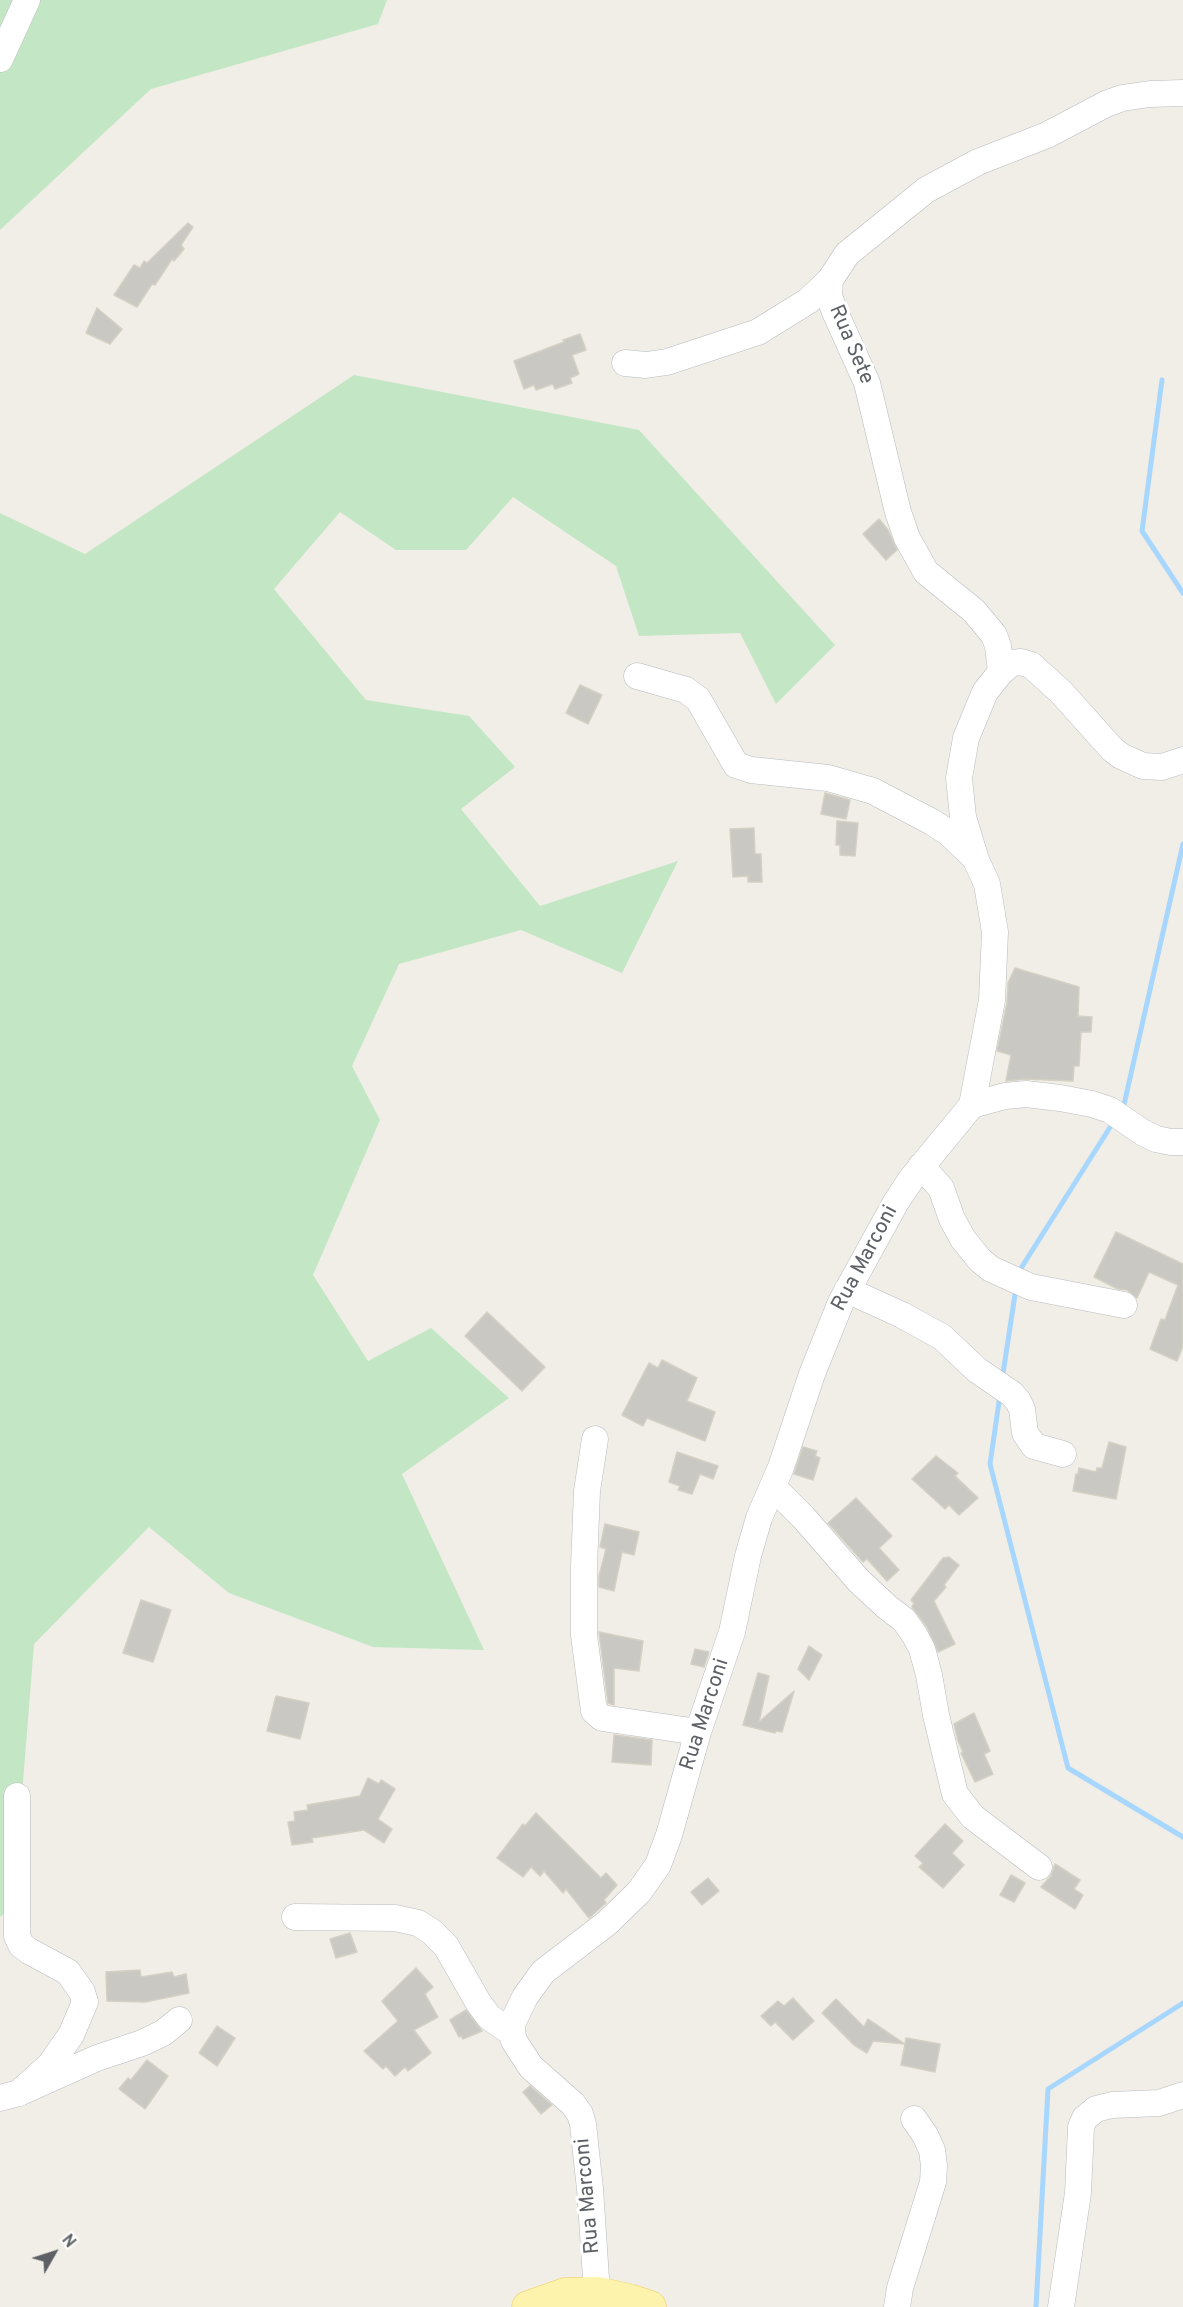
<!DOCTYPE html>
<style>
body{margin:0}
#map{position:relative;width:1183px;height:2307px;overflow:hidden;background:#f0eee6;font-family:Overpass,sans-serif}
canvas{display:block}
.north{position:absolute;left:24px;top:2223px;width:60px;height:60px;-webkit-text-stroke:4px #fff;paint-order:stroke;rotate:51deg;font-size:16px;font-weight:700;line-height:24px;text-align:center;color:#5d6166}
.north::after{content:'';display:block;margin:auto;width:21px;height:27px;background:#5d6166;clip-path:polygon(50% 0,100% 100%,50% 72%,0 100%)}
</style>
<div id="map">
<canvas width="1183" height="2307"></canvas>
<div class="north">N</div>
</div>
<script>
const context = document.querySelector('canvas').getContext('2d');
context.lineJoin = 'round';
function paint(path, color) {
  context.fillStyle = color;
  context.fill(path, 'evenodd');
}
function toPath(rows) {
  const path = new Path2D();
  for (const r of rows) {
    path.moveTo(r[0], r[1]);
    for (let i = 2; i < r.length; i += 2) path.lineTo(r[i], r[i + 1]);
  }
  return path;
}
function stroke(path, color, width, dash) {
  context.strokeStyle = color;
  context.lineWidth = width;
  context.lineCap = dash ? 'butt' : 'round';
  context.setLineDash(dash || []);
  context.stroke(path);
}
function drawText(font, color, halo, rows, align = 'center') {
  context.font = font + ' Overpass,sans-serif';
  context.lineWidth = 6;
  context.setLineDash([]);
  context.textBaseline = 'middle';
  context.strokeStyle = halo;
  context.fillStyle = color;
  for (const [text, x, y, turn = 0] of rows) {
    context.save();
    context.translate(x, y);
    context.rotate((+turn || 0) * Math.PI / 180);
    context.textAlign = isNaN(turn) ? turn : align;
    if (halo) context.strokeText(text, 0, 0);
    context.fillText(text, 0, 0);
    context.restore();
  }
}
paint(toPath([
 [0,0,387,0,378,24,151,89,0,230],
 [354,375,639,430,835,645,776,704,740,633,639,636,616,566,513,497,466,550,396,550,340,512,274,589,366,700,469,716,515,767,461,809,540,906,678,861,622,973,521,930,399,964,352,1066,380,1120,313,1275,368,1361,431,1328,509,1398,402,1474,484,1650,373,1647,229,1593,149,1527,34,1644,13,1907,0,1917,0,513,85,554]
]), '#c3e7c4');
stroke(toPath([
 [1162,380,1142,531,1183,593],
 [1123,1109,1183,844],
 [1018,1273,1114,1121],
 [1002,1380,1016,1288],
 [1000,1395,990,1464,1068,1768,1183,1837],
 [1036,2307,1048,2089,1183,2003]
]), '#a7d6fe', 5);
const building = toPath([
 [188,223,193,227,181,245,184,249,174,261,172,259,155,285,152,284,137,307,114,295,134,265,140,268,144,261,147,263,188,223],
 [97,308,122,329,110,344,86,333,97,308],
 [580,334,586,350,572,355,579,374,570,378,572,383,555,389,553,384,536,390,534,385,524,389,514,361,564,342,563,340,580,334],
 [879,519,888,530,897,550,886,560,863,534,879,519],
 [580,685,602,695,588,724,566,713,580,685],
 [825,793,850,800,846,819,821,814,825,793],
 [837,821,858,823,855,856,840,855,840,845,836,845,837,821],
 [754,828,755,854,761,854,762,882,748,882,748,876,733,877,730,829,754,828],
 [1015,968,1079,987,1078,1016,1092,1017,1091,1032,1081,1032,1079,1066,1074,1066,1073,1081,1025,1079,1006,1081,1011,1055,997,1051,1007,1003,1008,983,1015,968],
 [1116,1232,1183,1264,1183,1346,1177,1361,1150,1349,1161,1319,1165,1320,1178,1285,1149,1272,1137,1298,1127,1290,1118,1289,1094,1277,1116,1232],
 [487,1312,545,1367,522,1391,465,1336,487,1312],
 [662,1360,697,1378,687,1401,715,1412,705,1441,647,1418,643,1426,622,1415,649,1363,658,1368,662,1360],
 [1109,1442,1126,1447,1116,1499,1073,1491,1076,1474,1078,1474,1079,1468,1096,1472,1097,1468,1102,1468,1109,1442],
 [803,1447,817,1451,815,1456,820,1458,813,1480,794,1474,803,1447],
 [677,1452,718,1466,713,1479,700,1474,692,1494,678,1490,680,1486,669,1482,677,1452],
 [936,1456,958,1473,955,1476,978,1498,959,1515,949,1505,945,1509,912,1479,936,1456],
 [856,1498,892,1536,879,1548,899,1570,887,1581,867,1559,863,1562,828,1523,856,1498],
 [605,1524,639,1532,634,1555,622,1552,614,1591,599,1587,599,1576,606,1549,600,1547,605,1524],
 [949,1557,959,1565,944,1585,946,1587,934,1601,955,1644,938,1652,927,1627,912,1607,914,1603,911,1600,943,1558,949,1557],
 [141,1600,171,1610,153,1662,123,1653,141,1600],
 [599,1632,643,1641,639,1671,614,1668,614,1705,608,1703,599,1632],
 [809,1646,822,1655,809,1680,798,1669,809,1646],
 [695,1649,709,1652,704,1667,691,1664,695,1649],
 [758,1673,769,1676,759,1722,794,1691,782,1732,776,1731,775,1733,743,1725,758,1673],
 [276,1696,309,1703,300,1739,267,1731,276,1696],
 [974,1713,990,1751,984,1754,993,1774,975,1782,961,1753,963,1752,958,1741,954,1724,974,1713],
 [614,1735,652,1740,651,1765,612,1762,614,1735],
 [368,1778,379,1784,381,1780,395,1789,378,1819,392,1829,384,1843,364,1830,312,1838,313,1842,292,1845,288,1822,295,1821,294,1812,308,1810,307,1805,360,1796,368,1778],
 [536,1813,601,1878,606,1873,617,1885,604,1900,606,1903,589,1918,566,1889,563,1893,544,1871,540,1876,531,1867,523,1877,497,1858,523,1824,525,1826,536,1813],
 [945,1824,963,1841,952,1853,964,1865,943,1888,919,1867,923,1863,915,1856,945,1824],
 [1055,1864,1080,1880,1074,1889,1083,1895,1075,1909,1041,1887,1051,1876,1055,1864],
 [1011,1875,1025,1883,1014,1902,1000,1895,1011,1875],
 [708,1878,719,1891,702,1905,691,1892,708,1878],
 [350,1933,357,1952,336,1958,330,1939,350,1933],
 [416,1968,433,1987,425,1994,438,2017,414,2030,431,2053,408,2071,405,2067,395,2076,386,2066,383,2069,364,2051,398,2021,382,2001,416,1968],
 [140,1970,141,1977,172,1972,174,1977,186,1974,189,1993,145,2002,107,2001,106,1972,140,1970],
 [793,1998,814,2021,793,2040,775,2022,771,2026,761,2016,778,2001,784,2006,793,1998],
 [836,1999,864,2027,868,2019,905,2044,906,2038,940,2044,935,2072,901,2065,905,2044,873,2041,867,2053,854,2045,822,2013,836,1999],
 [466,2010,482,2031,463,2039,461,2036,459,2037,450,2020,466,2010],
 [217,2026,235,2038,217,2066,199,2053,217,2026],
 [147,2060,168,2076,145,2109,119,2089,128,2078,131,2080,147,2060],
 [530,2086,552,2105,541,2114,523,2092,530,2086]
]);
paint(building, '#cac8c3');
stroke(building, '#d4d0c4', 1.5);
const minor = toPath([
 [0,59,27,0],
 [625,363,646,365,667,362,758,332,808,301,830,280],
 [1001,672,998,646,994,635,974,611,926,572,907,538,898,512,867,383,835,312,829,296,830,280,847,254,926,190,978,162,1047,135,1106,104,1122,98,1150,94,1183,93],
 [637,676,686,690,698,699,736,765,751,770,828,778,873,791,932,822,949,833,974,857],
 [972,1105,1005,1096,1026,1094,1060,1098,1092,1104,1110,1110,1142,1132,1156,1139,1171,1142,1183,1142],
 [921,1166,941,1188,952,1219,963,1239,980,1260,991,1269,1031,1287,1124,1305],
 [847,1290,902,1315,942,1337,977,1370,1012,1394,1018,1401,1022,1409,1025,1433,1034,1446,1063,1454],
 [595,1439,587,1491,584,1566,584,1635,594,1711,602,1718,698,1732],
 [773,1487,803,1517,859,1581,887,1607,904,1620,914,1634,922,1649,929,1675,936,1715,955,1794,973,1817,1039,1867],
 [17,1796,17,1936,21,1945,29,1951,68,1972,82,1992,85,2002,71,2035,50,2065,19,2093],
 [295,1917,395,1918,418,1923,432,1932,446,1946,478,2002,489,2017,512,2033],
 [0,2098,19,2093,97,2058,142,2043,163,2033,179,2020],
 [597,2293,590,2189,583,2124,580,2114,573,2104,531,2067,514,2041,512,2033,512,2024,525,1997,543,1972,607,1923,639,1892,658,1865,669,1835,698,1732,732,1632,748,1556,759,1518,781,1467,812,1374,841,1302,896,1202,912,1178,972,1105,992,1000,995,932,987,884,976,860,963,817,959,778,966,738,985,692,1001,672,1012,663,1021,662,1031,665,1061,692,1112,749,1121,756,1143,766,1162,767,1183,760],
 [897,2307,900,2288,933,2182,934,2166,932,2150,925,2135,914,2119],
 [1061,2307,1078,2193,1081,2127,1085,2118,1096,2109,1112,2105,1159,2103,1183,2095]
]);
const major = toPath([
 [528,2307,565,2294,597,2293,629,2300,650,2307]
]);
stroke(minor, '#b8bbbf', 27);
stroke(major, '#f0cb5e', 33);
stroke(minor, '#fff', 26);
stroke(major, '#fef3ac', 32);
drawText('21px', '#5d6166', '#fff', [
 ["Rua Sete",850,345,67],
 ["Rua Marconi",866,1259,-62],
 ["Rua Marconi",706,1715,-72],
 ["Rua Marconi",589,2196,-95]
]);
</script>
